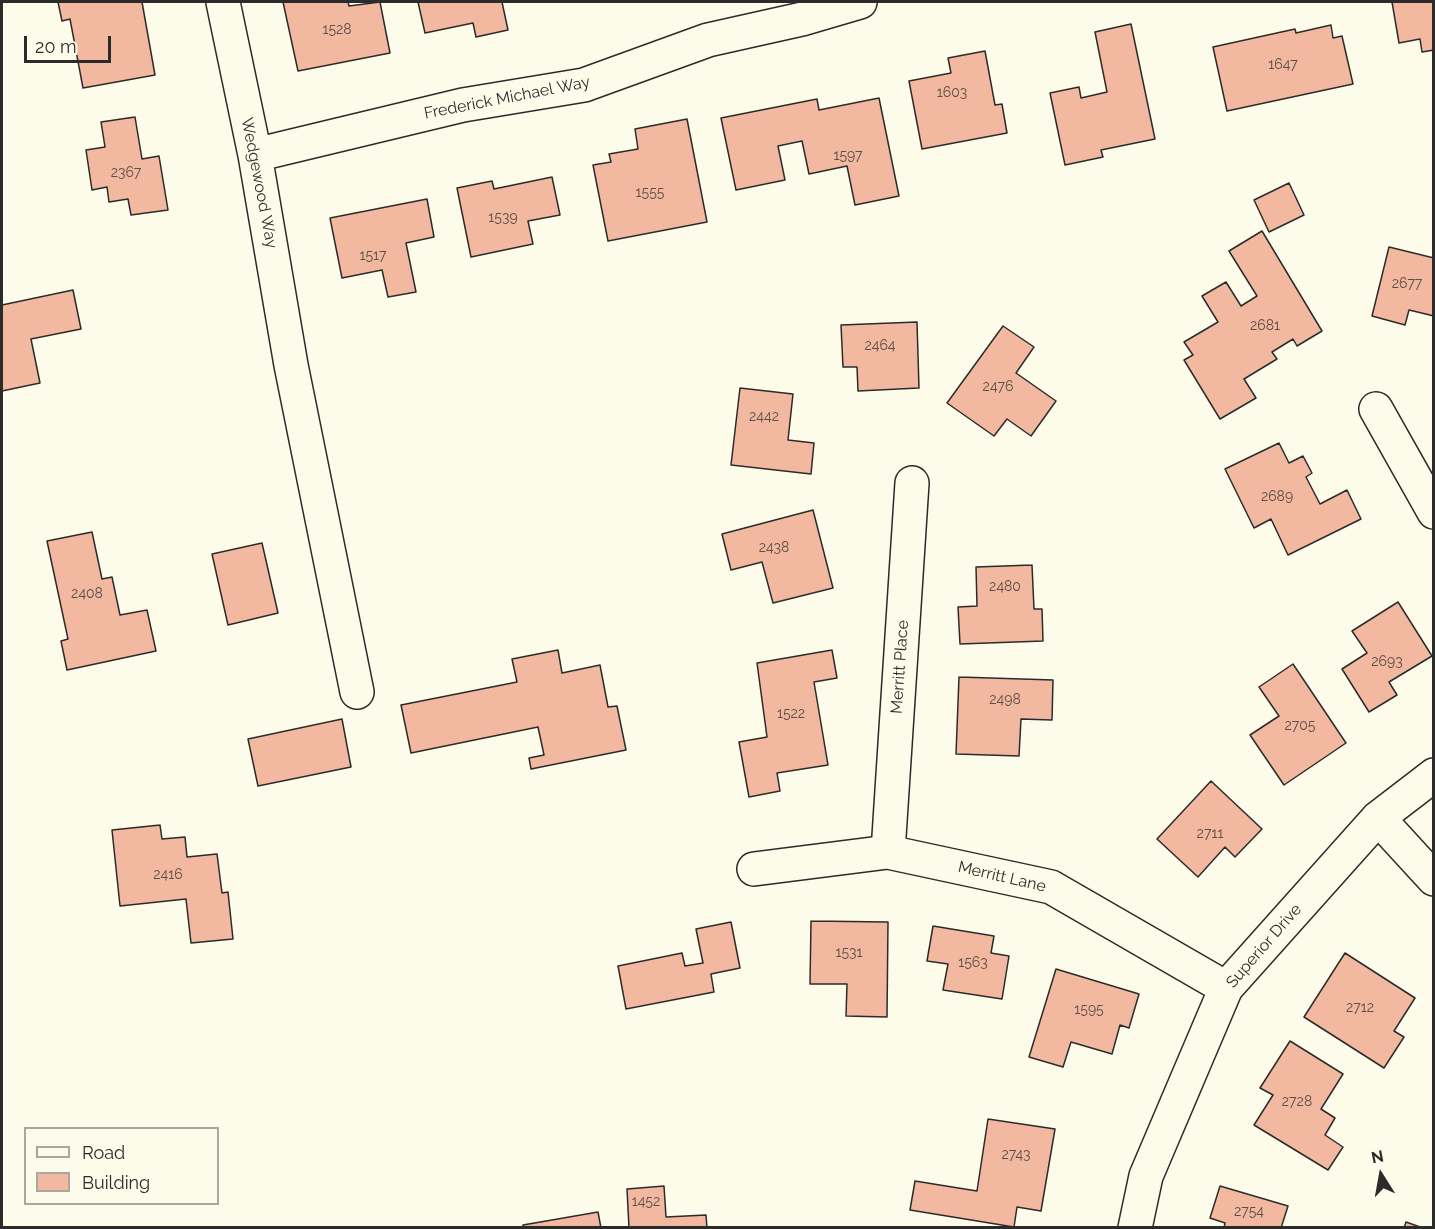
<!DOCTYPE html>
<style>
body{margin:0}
#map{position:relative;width:1435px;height:1229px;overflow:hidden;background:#fdfbea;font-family:Raleway,sans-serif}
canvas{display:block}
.frame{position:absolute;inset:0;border:3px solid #2b2b2b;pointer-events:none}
.legend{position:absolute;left:24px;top:1127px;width:195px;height:78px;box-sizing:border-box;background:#fdfbea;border:2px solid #a9a89e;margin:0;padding:8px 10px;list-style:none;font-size:18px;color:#2b2b2b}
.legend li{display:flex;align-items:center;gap:12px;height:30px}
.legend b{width:30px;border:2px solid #a9a89e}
.north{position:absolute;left:1351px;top:1145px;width:60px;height:60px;-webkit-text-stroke:4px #fdfbea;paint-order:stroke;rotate:349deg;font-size:16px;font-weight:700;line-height:24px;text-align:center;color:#2b2b2b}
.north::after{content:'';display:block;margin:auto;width:21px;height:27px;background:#2b2b2b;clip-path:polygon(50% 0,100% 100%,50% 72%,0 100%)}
.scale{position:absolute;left:24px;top:36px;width:87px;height:27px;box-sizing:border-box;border:3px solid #2b2b2b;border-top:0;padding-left:8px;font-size:18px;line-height:21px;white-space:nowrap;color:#2b2b2b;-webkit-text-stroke:4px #fdfbea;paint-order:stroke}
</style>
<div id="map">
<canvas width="1435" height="1229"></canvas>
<div class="frame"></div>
<ul class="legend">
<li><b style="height:8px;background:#fdfbea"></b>Road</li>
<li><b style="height:16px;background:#f2b8a0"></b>Building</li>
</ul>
<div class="north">N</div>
<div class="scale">20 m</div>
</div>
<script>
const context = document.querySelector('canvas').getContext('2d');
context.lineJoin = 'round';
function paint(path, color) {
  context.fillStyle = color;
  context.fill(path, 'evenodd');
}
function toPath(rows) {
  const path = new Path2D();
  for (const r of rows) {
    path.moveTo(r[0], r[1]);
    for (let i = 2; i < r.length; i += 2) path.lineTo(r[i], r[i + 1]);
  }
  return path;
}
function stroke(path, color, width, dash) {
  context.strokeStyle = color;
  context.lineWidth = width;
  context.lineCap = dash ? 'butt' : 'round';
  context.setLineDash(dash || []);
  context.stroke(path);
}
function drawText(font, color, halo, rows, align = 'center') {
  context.font = font + ' Raleway,sans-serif';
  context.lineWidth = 4.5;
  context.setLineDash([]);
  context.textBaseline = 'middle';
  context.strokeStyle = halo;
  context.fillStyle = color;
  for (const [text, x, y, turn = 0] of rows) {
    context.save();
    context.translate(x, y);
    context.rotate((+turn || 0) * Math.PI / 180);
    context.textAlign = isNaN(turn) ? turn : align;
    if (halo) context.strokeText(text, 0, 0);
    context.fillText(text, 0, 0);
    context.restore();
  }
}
const building = toPath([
 [58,2,142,2,155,75,83,88,70,19,62,21,58,2],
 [283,2,348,2,349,6,380,2,390,53,298,71,283,2],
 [418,2,502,2,508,30,476,37,473,23,425,33,418,2],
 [1392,2,1434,2,1434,50,1422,52,1420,39,1399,43,1392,2],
 [1131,24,1155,139,1101,150,1103,157,1065,165,1050,93,1079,87,1081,98,1107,92,1095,32,1131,24],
 [1331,25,1333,38,1342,36,1353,84,1227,111,1213,47,1295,29,1296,33,1331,25],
 [985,51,995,105,1002,104,1007,133,922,149,909,81,951,73,948,58,985,51],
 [879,98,899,196,855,205,847,166,809,174,802,141,778,146,785,180,736,190,721,118,817,99,819,110,879,98],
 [135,117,142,159,159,156,168,210,131,215,128,199,109,202,107,187,92,190,86,150,105,147,101,122,135,117],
 [687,119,707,222,608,241,593,165,611,162,609,154,638,149,635,129,687,119],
 [552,177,560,215,528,221,533,244,471,257,457,188,492,181,494,189,552,177],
 [1289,183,1304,215,1269,232,1254,200,1289,183],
 [427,199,434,237,406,243,416,292,388,297,382,270,342,278,330,218,427,199],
 [1262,231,1322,331,1297,346,1293,339,1272,352,1277,359,1244,379,1256,398,1220,419,1184,360,1193,355,1184,342,1218,322,1202,296,1226,282,1241,306,1257,296,1229,251,1262,231],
 [1389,247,1434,258,1434,316,1409,310,1405,325,1372,316,1389,247],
 [73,290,81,329,31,339,40,383,2,391,2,305,73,290],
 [917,322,919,388,858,391,857,367,843,367,841,325,917,322],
 [1003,326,1034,347,1016,373,1056,401,1031,436,1007,419,994,436,947,403,1003,326],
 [740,388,793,394,788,440,814,443,811,474,731,465,740,388],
 [1279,443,1289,463,1303,456,1312,473,1306,477,1320,504,1347,490,1361,519,1288,555,1271,519,1254,528,1225,469,1279,443],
 [813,510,833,588,773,603,762,562,731,570,722,534,813,510],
 [92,532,102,579,112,577,120,615,147,610,156,651,67,670,61,641,68,639,47,541,92,532],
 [262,543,278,613,228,625,212,554,262,543],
 [1032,565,1034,609,1042,609,1043,641,960,644,958,607,977,606,976,567,1032,565],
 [1398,602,1432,656,1389,682,1397,695,1369,712,1342,669,1367,653,1352,631,1398,602],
 [558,650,562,673,600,665,608,707,617,706,626,750,531,769,529,758,544,755,538,727,411,753,401,705,517,682,512,659,558,650],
 [832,650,837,678,814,682,828,765,777,773,780,791,749,797,739,742,767,737,757,663,832,650],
 [1293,664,1346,743,1284,785,1250,735,1279,716,1259,687,1293,664],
 [959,677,1053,680,1052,720,1021,719,1019,756,956,754,959,677],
 [342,719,351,767,258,786,248,739,342,719],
 [1211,781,1262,829,1235,857,1225,847,1198,877,1157,839,1211,781],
 [160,825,162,839,185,837,187,857,217,854,222,893,228,892,233,939,191,943,186,899,120,906,112,830,160,825],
 [811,921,888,922,887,1017,846,1016,847,984,810,984,811,921],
 [731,922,740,968,711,974,714,992,626,1009,618,966,682,953,685,966,703,963,696,929,731,922],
 [933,926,994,936,991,953,1009,956,1002,999,943,990,948,964,927,961,933,926],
 [1345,953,1415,998,1394,1031,1404,1037,1384,1068,1304,1017,1345,953],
 [1056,969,1139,994,1129,1028,1120,1025,1112,1054,1071,1042,1063,1067,1029,1057,1056,969],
 [1290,1041,1343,1074,1321,1109,1335,1118,1325,1135,1343,1147,1328,1170,1254,1125,1273,1095,1260,1088,1290,1041],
 [988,1119,1055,1129,1041,1211,1017,1207,1014,1227,910,1210,915,1181,977,1191,988,1119],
 [664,1186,666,1217,706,1215,707,1228,629,1228,627,1189,664,1186],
 [1220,1186,1288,1206,1281,1228,1224,1228,1225,1223,1210,1218,1220,1186],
 [598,1212,601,1228,523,1228,523,1225,598,1212],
 [1406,1222,1423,1228,1404,1228,1406,1222]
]);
paint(building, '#f2b8a0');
stroke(building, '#2b2b2b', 1.5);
const minor = toPath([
 [223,2,255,155,291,365,357,692],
 [255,155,463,105,584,85,708,40,802,19,860,2],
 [1376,409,1434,512],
 [1378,818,1434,879],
 [888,852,912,483],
 [754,869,888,852,1051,887,1226,988],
 [1135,1228,1146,1176,1226,988,1378,818,1434,775]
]);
stroke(minor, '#2b2b2b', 36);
stroke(minor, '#fdfbea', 33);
drawText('14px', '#5d4e48', null, [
 ["1528",337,30],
 ["1647",1283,65],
 ["1603",952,93],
 ["1597",848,156],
 ["2367",126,173],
 ["1555",650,193],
 ["1539",503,218],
 ["1517",373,256],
 ["2677",1407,284],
 ["2681",1265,326],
 ["2464",880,346],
 ["2476",998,387],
 ["2442",764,417],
 ["2689",1277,497],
 ["2438",774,548],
 ["2480",1005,587],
 ["2408",87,594],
 ["2693",1387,662],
 ["2498",1005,700],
 ["1522",791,714],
 ["2705",1300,726],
 ["2711",1210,834],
 ["2416",168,875],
 ["1531",849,953],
 ["1563",973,963],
 ["2712",1360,1008],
 ["1595",1089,1010],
 ["2728",1297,1102],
 ["2743",1016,1155],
 ["1452",646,1202],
 ["2754",1249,1212]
]);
drawText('16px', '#2b2b2b', '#fdfbea', [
 ["Frederick Michael Way",507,98,-11],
 ["Wedgewood Way",259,183,79],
 ["Merritt Place",900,667,-86],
 ["Merritt Lane",1002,877,13],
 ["Superior Drive",1264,946,-49]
]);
</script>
